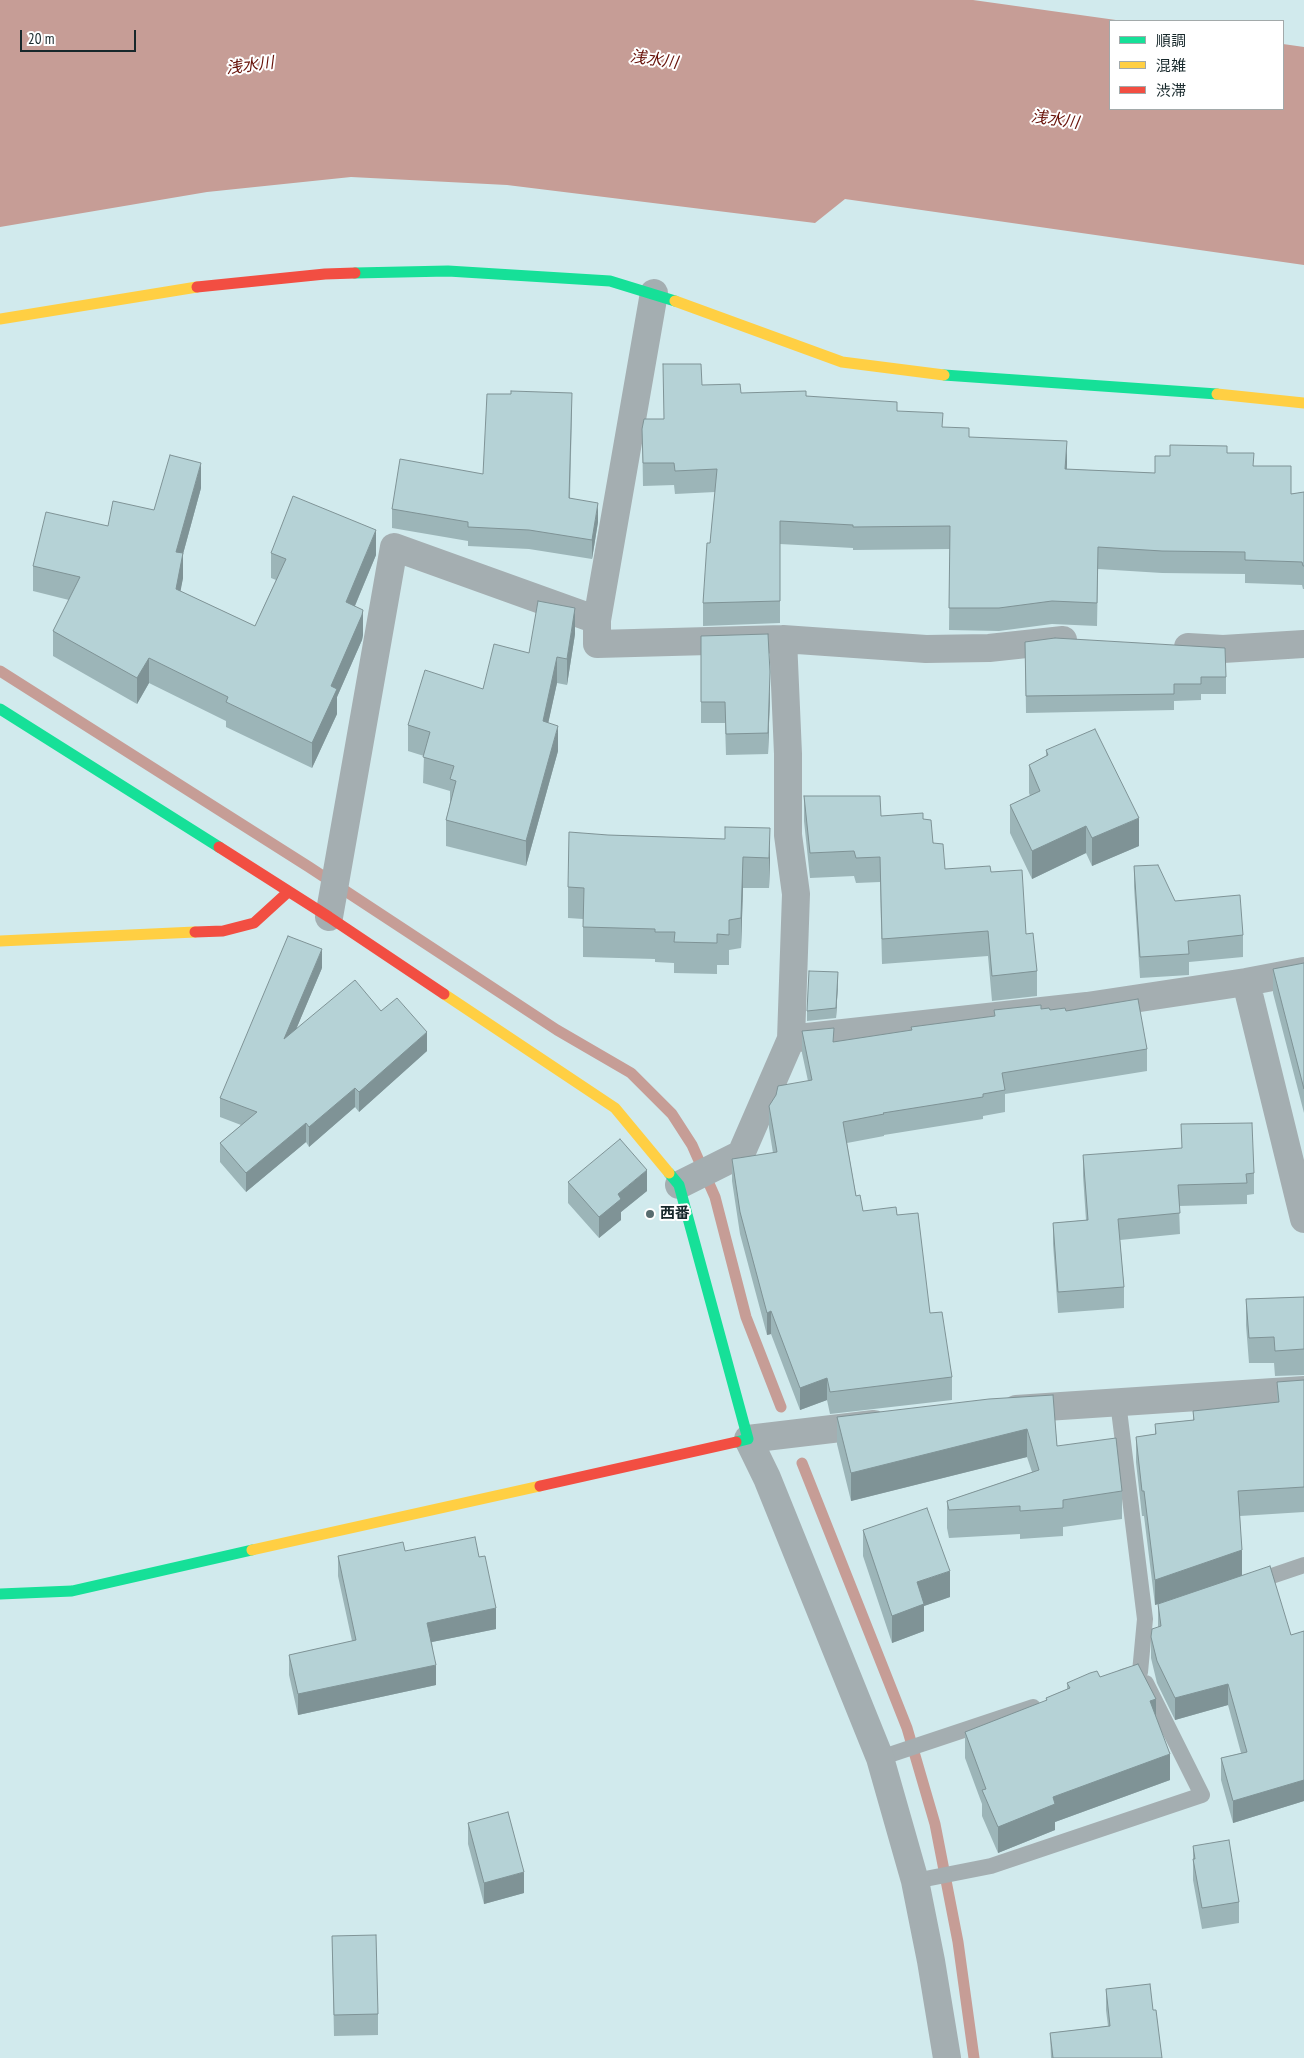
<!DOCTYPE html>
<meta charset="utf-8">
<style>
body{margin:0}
#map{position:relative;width:1304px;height:2058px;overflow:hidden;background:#d1eaed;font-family:"PT Sans Narrow","Noto Sans JP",sans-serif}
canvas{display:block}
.legend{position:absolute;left:1109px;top:20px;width:175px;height:90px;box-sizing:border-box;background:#fff;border:1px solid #a2a9aa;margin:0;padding:6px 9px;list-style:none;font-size:15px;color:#17282b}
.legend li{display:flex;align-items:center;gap:10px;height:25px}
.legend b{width:25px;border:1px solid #a2a9aa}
.scale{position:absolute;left:20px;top:30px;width:116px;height:22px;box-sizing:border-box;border:2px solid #17282b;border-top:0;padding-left:6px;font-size:15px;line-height:18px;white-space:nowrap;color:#17282b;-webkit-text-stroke:4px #fff;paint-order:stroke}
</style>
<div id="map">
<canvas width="1304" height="2058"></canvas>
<ul class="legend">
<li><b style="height:6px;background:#16e098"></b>順調</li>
<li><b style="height:6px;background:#ffcf43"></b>混雑</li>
<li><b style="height:6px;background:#f24e42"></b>渋滞</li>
</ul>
<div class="scale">20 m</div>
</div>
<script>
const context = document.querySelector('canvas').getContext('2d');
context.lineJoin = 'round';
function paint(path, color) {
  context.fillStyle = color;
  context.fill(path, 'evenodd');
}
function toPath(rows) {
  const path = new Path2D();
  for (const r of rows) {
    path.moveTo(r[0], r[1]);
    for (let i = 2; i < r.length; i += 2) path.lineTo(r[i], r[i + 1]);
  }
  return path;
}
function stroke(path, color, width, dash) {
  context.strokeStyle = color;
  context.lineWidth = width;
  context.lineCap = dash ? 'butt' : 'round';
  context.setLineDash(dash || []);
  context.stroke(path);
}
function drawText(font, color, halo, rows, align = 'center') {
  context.font = font + ' "PT Sans Narrow","Noto Sans JP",sans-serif';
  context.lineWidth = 4;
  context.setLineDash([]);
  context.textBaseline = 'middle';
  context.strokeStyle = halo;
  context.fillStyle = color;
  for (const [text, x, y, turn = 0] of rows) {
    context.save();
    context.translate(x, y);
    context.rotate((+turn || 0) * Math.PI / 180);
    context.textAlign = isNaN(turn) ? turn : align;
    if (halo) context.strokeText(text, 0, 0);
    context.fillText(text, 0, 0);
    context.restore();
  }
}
paint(toPath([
 [0,0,973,0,1123,21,1110,21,1110,109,1283,109,1283,44,1304,47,1304,265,845,199,815,223,507,185,351,177,207,192,0,227]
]), '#c69d96');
stroke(toPath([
 [0,671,309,867,557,1030,631,1073,672,1114,692,1145,715,1197,746,1317,781,1407],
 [802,1463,907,1728,935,1824,958,1942,974,2058]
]), '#c69d96', 11);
stroke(toPath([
 [1118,1402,1145,1619,1140,1672,1123,1677],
 [1254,1582,1304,1565],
 [880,1758,1033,1707],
 [915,1881,991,1866,1202,1795,1146,1683]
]), '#a4aeb1', 16);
stroke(toPath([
 [654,293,597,620,597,644,783,639,926,649,989,648,1063,640],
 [1188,647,1223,649,1304,644],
 [329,917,394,547,597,620],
 [1246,982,1304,1219],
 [798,1038,1087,1006,1246,982,1304,971],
 [679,1185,741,1154,791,1039,796,894,788,835,788,754,783,639],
 [1016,1409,1304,1390],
 [874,1424,748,1439,767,1478,880,1758,915,1881,931,1961,947,2058]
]), '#a4aeb1', 28);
stroke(toPath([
 [355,273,448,271,610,281,675,301],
 [944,375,1217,394],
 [0,709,219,847],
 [669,1173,679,1185,748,1439,736,1442],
 [0,1594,72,1591,252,1550]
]), '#16e098', 11);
stroke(toPath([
 [675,301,842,362,944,375],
 [0,319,197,287],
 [1217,394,1304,403],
 [0,941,195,932],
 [444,994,615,1108,669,1173],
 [252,1550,540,1486]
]), '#ffcf43', 11);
stroke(toPath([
 [197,287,325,274,355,273],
 [219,847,329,917,444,994],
 [195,932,223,931,254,923,288,892],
 [540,1486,736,1442]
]), '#f24e42', 11);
paint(toPath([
 [702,385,741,393,806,396,897,411,969,437,1067,464,1067,469,1155,473,1170,456,1227,453,1254,466,1291,494,1304,492,1304,589,1303,589,1302,585,1245,583,1245,574,1162,573,1098,569,1097,626,1052,624,999,631,949,630,950,549,853,550,853,548,780,544,780,623,703,626,703,603,710,543,715,492,675,494,674,485,643,486,642,429,664,419],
 [572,412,570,498,598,522,592,559,529,549,468,546,468,541,392,528,392,509,483,474],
 [201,488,183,554,183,578,180,591,255,626,276,580,271,578,271,553,376,555,355,606,363,635,362,640,337,697,337,714,312,768,226,727,226,721,149,683,137,704,53,656,53,631,69,600,33,591,33,566,108,526,154,510],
 [575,634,567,685,557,683,548,723,558,751,526,866,446,846,446,820,450,803,450,791,423,783,424,756,408,751,408,725,483,689,529,653],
 [701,636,770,693,768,754,726,755,725,723,701,723],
 [1025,642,1226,677,1226,694,1201,694,1201,700,1174,701,1174,710,1026,713],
 [1046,750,1139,846,1092,866,1086,853,1032,879,1010,833,1010,805,1030,796,1029,793,1029,765,1046,756],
 [804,796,881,816,923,819,945,869,991,872,1026,934,1037,971,1037,996,992,1001,988,956,882,964,880,882,856,883,854,876,810,878,804,821],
 [725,827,770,859,769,888,743,888,741,948,729,950,729,965,717,965,717,974,674,973,674,963,655,962,655,959,583,957,583,919,568,918,568,887,608,835,725,839],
 [1134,866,1175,901,1243,935,1243,957,1189,962,1189,975,1140,978,1134,887],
 [1304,963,1304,1113,1273,993,1273,969],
 [322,968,296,1029,381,1011,427,1051,359,1112,355,1107,309,1147,306,1142,246,1192,220,1162,220,1143,241,1125,220,1117,220,1098],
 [838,983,836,1018,807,1021,807,1011],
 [1041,1009,1066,1011,1147,1049,1147,1071,1005,1094,1005,1112,983,1116,983,1119,884,1135,884,1136,847,1143,856,1196,863,1211,897,1215,952,1377,952,1400,830,1414,827,1400,800,1410,771,1334,767,1335,740,1234,732,1181,732,1159,773,1153,769,1128,769,1106,808,1081,802,1053,802,1031,834,1042,911,1030,994,1016,994,1010],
 [1083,1155,1254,1173,1254,1194,1247,1195,1247,1204,1179,1206,1180,1234,1120,1240,1124,1287,1124,1308,1058,1313,1053,1244,1053,1223,1086,1220,1083,1176],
 [568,1182,647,1191,621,1212,621,1220,599,1238,568,1203],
 [1304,1297,1304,1375,1275,1376,1274,1363,1249,1363,1246,1325,1246,1299],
 [1304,1380,1304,1512,1240,1516,1242,1575,1291,1635,1304,1631,1304,1801,1233,1823,1221,1780,1221,1758,1241,1753,1228,1705,1175,1720,1157,1683,1151,1658,1151,1637,1158,1627,1158,1604,1155,1605,1144,1516,1142,1516,1136,1462,1136,1437,1155,1434,1155,1424,1193,1420,1193,1411,1277,1402,1277,1382],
 [1053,1395,1057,1446,1122,1491,1122,1519,1063,1527,1063,1536,1020,1539,1020,1534,949,1538,947,1528,947,1501,1032,1472,1027,1457,851,1501,837,1444,837,1417],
 [863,1530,950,1597,924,1606,924,1631,892,1643,863,1556],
 [405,1551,479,1557,496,1629,432,1642,436,1685,298,1715,289,1675,289,1655,352,1641,338,1576,338,1556],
 [1100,1677,1156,1714,1170,1780,1055,1822,1055,1830,998,1853,982,1816,982,1804,965,1758,965,1732,1046,1701,1046,1698,1067,1689,1067,1683],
 [468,1823,524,1893,484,1904,468,1844],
 [1193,1846,1239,1902,1239,1923,1202,1929,1193,1880],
 [332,1936,378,2014,378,2035,334,2036],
 [1106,1989,1153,2010,1162,2058,1051,2058,1050,2033,1108,2026,1106,2010]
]), '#9cb5b8');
paint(toPath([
 [1067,441,1067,464,1065,491,1065,469],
 [201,463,201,488,183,554,183,578,176,615,176,552],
 [598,503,598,522,592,559,592,540],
 [376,530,376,555,346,627,346,602],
 [575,608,575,634,567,685,567,659],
 [363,610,363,635,362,640,337,697,337,714,312,768,312,743,331,686],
 [557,657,557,683,543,747,543,721],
 [149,658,149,683,137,704,137,678],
 [770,672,770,693,768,754,768,733],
 [558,726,558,751,526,866,526,841],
 [1139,818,1139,846,1092,866,1092,838],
 [1086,826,1086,853,1032,879,1032,851],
 [770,828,770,859,769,888,769,858],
 [743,857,743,888,741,948,741,918],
 [322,949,322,968,284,1058,284,1039],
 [838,972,838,983,836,1018,836,1008],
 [427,1032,427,1051,359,1112,359,1092],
 [355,1088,355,1107,309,1147,309,1127],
 [306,1123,306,1142,246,1192,246,1173],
 [647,1170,647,1191,621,1212,621,1220,599,1238,599,1217,618,1194],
 [771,1311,771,1334,767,1335,767,1313],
 [827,1378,827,1400,800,1410,800,1388],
 [1027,1429,1027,1457,851,1501,851,1473],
 [1242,1550,1242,1576,1155,1605,1155,1580],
 [950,1571,950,1597,924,1606,924,1631,892,1643,892,1616,917,1582],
 [496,1608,496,1629,427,1643,427,1623],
 [436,1665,436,1685,298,1715,298,1694],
 [1228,1684,1228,1705,1175,1720,1175,1698],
 [1156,1699,1156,1725,1150,1701],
 [1170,1754,1170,1780,1055,1822,1055,1830,998,1853,998,1827,1053,1797],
 [1304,1780,1304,1801,1233,1823,1233,1801],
 [524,1872,524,1893,484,1904,484,1883]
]), '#7f9396');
const building = toPath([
 [663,364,701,364,702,385,740,384,741,393,806,391,806,396,897,402,897,411,943,413,942,427,969,428,969,437,1067,441,1065,469,1155,473,1155,456,1170,456,1170,445,1227,446,1227,453,1254,453,1253,466,1291,466,1291,494,1304,492,1304,566,1303,566,1302,562,1245,560,1245,552,1162,551,1098,547,1097,603,1052,601,999,608,949,608,950,526,853,527,853,525,780,521,780,601,703,603,707,543,710,543,717,469,675,471,674,463,643,463,642,429,644,419,664,419,663,364],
 [511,391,572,393,569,498,598,503,592,540,529,530,468,527,468,522,392,509,400,459,483,474,487,394,511,394,511,391],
 [170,455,201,463,176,552,183,553,176,589,255,626,286,559,271,553,293,496,376,530,346,602,363,610,362,615,331,686,337,689,312,743,226,702,228,697,149,658,137,678,53,631,80,577,33,566,46,512,108,526,113,501,154,510,170,455],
 [538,601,575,608,567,659,557,657,543,721,558,726,526,841,446,820,456,781,450,779,454,766,423,757,430,732,408,725,425,670,483,689,494,644,529,653,538,601],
 [768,634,770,672,768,733,726,734,725,702,701,702,701,636,768,634],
 [1055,638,1225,648,1226,677,1201,677,1201,684,1174,684,1174,694,1026,696,1025,642,1055,638],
 [1095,729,1139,818,1092,838,1086,826,1032,851,1010,805,1040,791,1029,765,1048,755,1046,750,1095,729],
 [804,796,880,796,881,816,923,813,923,819,931,820,933,843,943,844,945,869,990,866,991,872,1022,870,1026,934,1033,933,1037,971,992,976,988,931,882,939,880,857,856,858,854,851,810,853,804,796],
 [725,827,770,828,769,858,743,857,741,918,729,920,729,935,717,934,717,943,674,942,675,932,655,932,655,929,583,927,584,888,568,887,569,832,608,835,725,839,725,827],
 [1158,865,1175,901,1240,895,1243,935,1188,941,1189,954,1140,957,1134,866,1158,865],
 [288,936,322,949,284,1039,355,980,381,1011,397,998,427,1032,359,1092,355,1088,309,1127,306,1123,246,1173,220,1143,257,1112,220,1098,288,936],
 [1304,963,1304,1089,1273,969,1304,963],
 [809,971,838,972,836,1008,807,1011,809,971],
 [1138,999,1147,1049,1002,1073,1005,1090,983,1094,983,1097,883,1113,884,1114,843,1122,856,1196,860,1195,863,1211,896,1207,897,1215,918,1213,930,1313,942,1312,952,1377,830,1392,827,1378,800,1388,771,1311,767,1313,740,1212,732,1159,777,1152,769,1106,776,1095,778,1086,812,1080,802,1031,834,1028,833,1042,912,1030,911,1027,995,1016,994,1010,1041,1005,1041,1009,1049,1008,1050,1010,1065,1008,1066,1011,1138,999],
 [1252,1123,1254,1173,1246,1174,1247,1183,1178,1185,1180,1213,1118,1219,1124,1287,1058,1292,1053,1223,1088,1220,1083,1155,1182,1148,1181,1124,1252,1123],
 [620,1139,647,1170,618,1194,621,1199,599,1217,568,1182,620,1139],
 [1304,1297,1304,1349,1275,1351,1274,1337,1249,1338,1246,1299,1304,1297],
 [1304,1380,1304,1487,1238,1491,1242,1550,1155,1580,1144,1491,1142,1491,1136,1437,1156,1434,1155,1424,1194,1420,1193,1411,1279,1402,1277,1382,1304,1380],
 [1053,1395,1057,1446,1116,1438,1122,1491,1063,1500,1063,1508,1020,1511,1020,1506,949,1510,947,1501,1039,1470,1027,1429,851,1473,837,1417,989,1399,1053,1395],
 [927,1508,950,1571,917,1582,924,1604,892,1616,863,1530,927,1508],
 [475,1537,479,1557,485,1556,496,1608,427,1623,436,1665,298,1694,289,1655,356,1640,338,1556,403,1542,405,1551,475,1537],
 [1270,1566,1291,1635,1304,1631,1304,1780,1233,1801,1221,1758,1247,1752,1228,1684,1175,1698,1157,1661,1151,1637,1152,1629,1161,1626,1158,1604,1270,1566],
 [1138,1664,1156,1699,1150,1701,1170,1754,1053,1797,1055,1804,998,1827,982,1790,986,1789,965,1732,1047,1700,1046,1698,1070,1688,1067,1683,1090,1673,1097,1671,1100,1677,1138,1664],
 [508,1812,524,1872,484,1883,468,1823,508,1812],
 [1229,1840,1239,1902,1202,1908,1193,1859,1195,1859,1193,1846,1229,1840],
 [376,1935,378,2014,334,2015,332,1936,376,1935],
 [1150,1984,1153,2010,1156,2010,1162,2058,1053,2058,1050,2033,1110,2026,1106,1989,1150,1984]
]);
paint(building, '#b5d2d6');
stroke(building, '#7f9396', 1);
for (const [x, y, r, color] of [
 [650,1214,5,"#586c6f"]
]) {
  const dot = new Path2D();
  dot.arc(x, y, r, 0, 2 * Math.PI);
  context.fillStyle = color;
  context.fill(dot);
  stroke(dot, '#fff', 2);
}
drawText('bold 15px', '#17282b', '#fff', [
 ["西番",660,1214]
], 'left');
drawText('italic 16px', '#681209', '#fff', [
 ["浅水川",654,60,8],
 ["浅水川",250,66,-7],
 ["浅水川",1055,120,8]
]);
</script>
